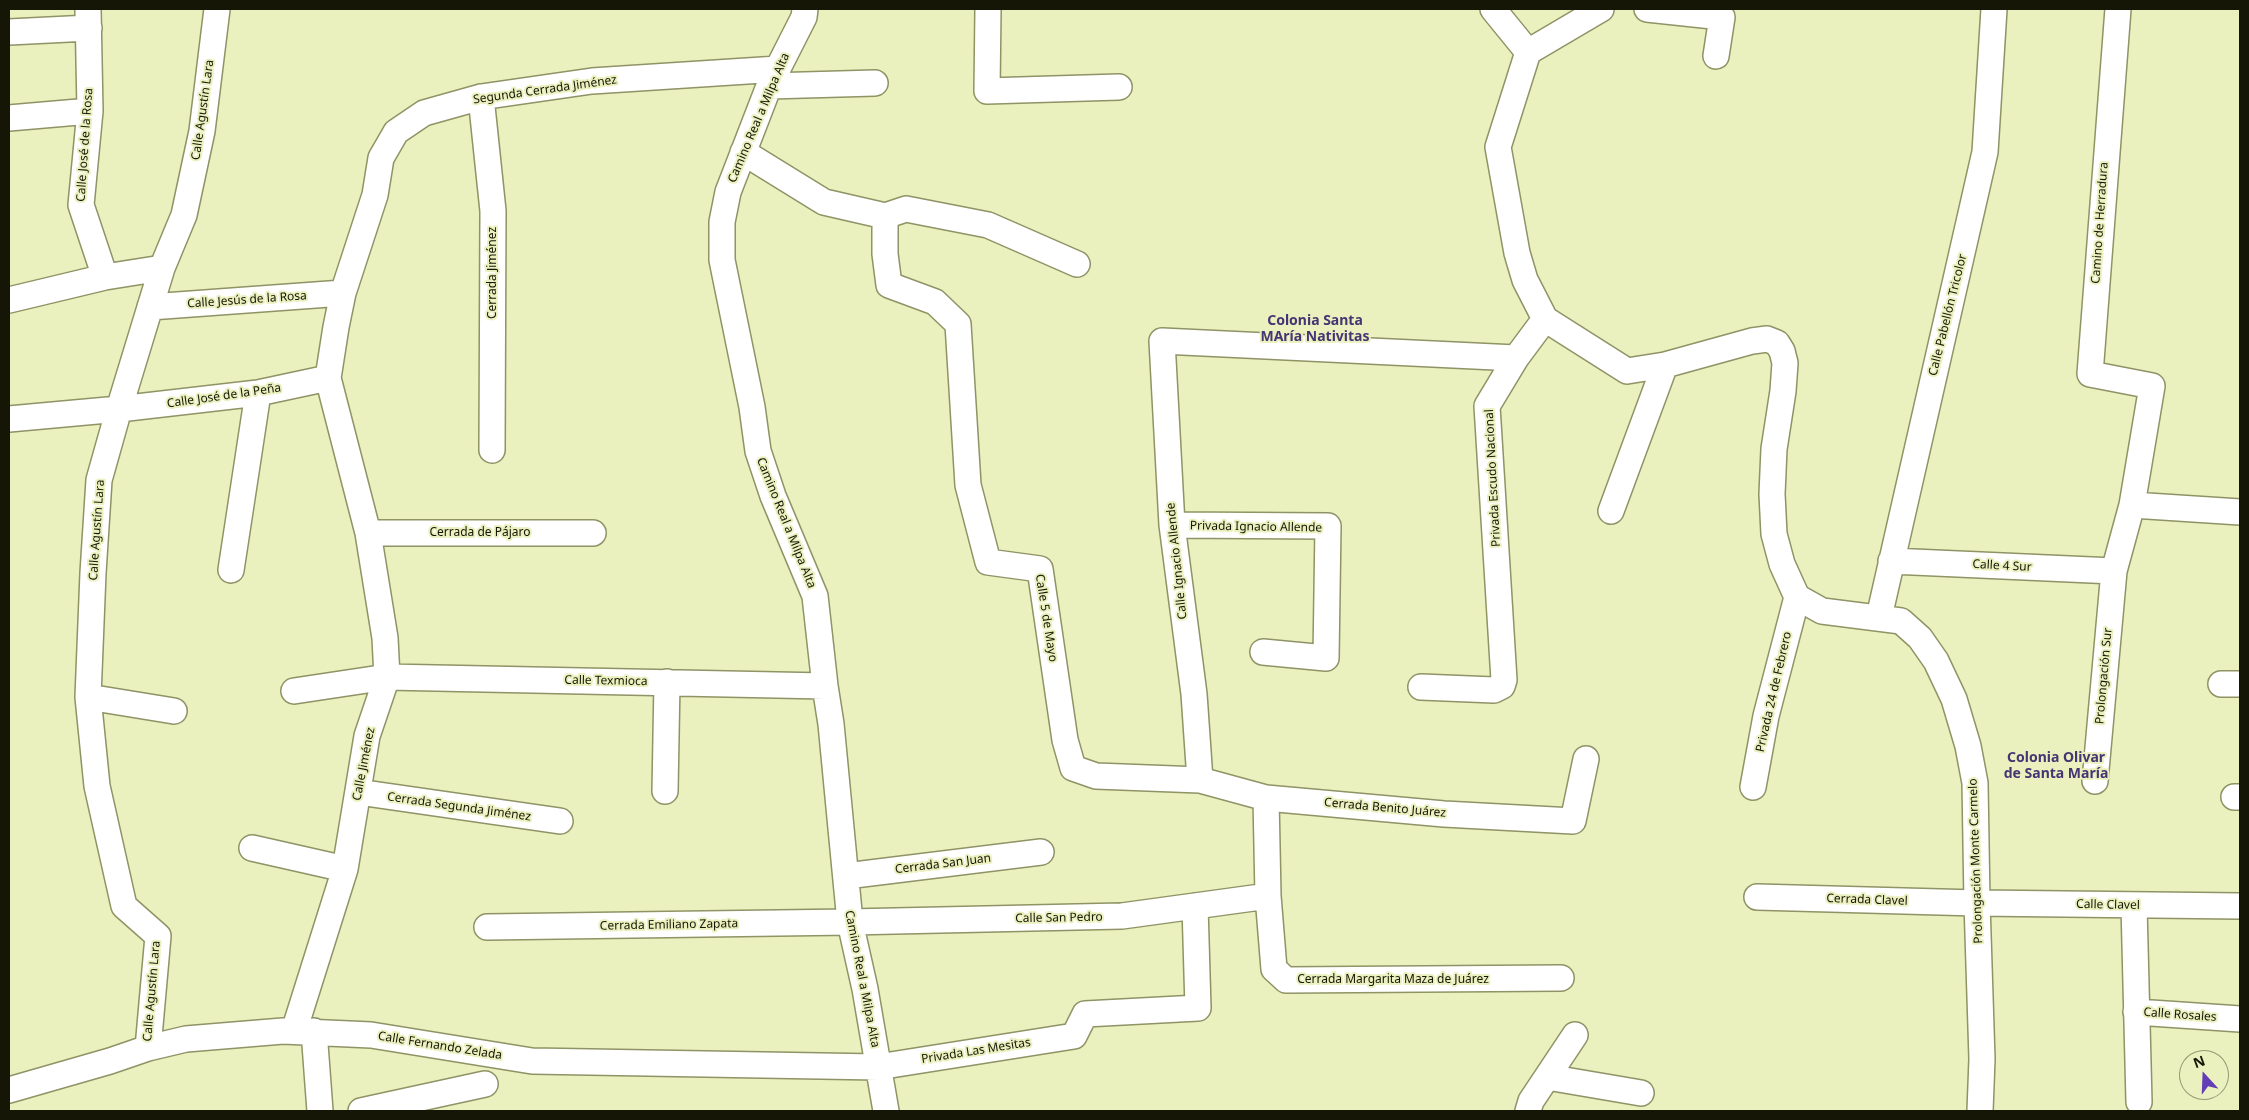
<!DOCTYPE html>
<meta charset="utf-8">
<style>
body{margin:0}
#map{position:relative;width:2249px;height:1120px;overflow:hidden;background:#ebf0bf;font-family:"Noto Sans",sans-serif}
canvas{display:block}
.frame{position:absolute;inset:0;border:10px solid #151605;pointer-events:none}
.north{position:absolute;left:2179px;top:1050px;width:50px;height:50px;box-sizing:border-box;background:#ebf0bf;border:1px solid #959975;border-radius:50%;rotate:340deg;font-size:14px;font-weight:700;line-height:20px;text-align:center;color:#151605}
.north::after{content:'';display:block;margin:auto;width:18px;height:22px;background:#633eb6;clip-path:polygon(50% 0,100% 100%,50% 72%,0 100%)}
</style>
<div id="map">
<canvas width="2249" height="1120"></canvas>
<div class="frame"></div>
<div class="north">N</div>
</div>
<script>
const context = document.querySelector('canvas').getContext('2d');
context.lineJoin = 'round';
function toPath(rows) {
  const path = new Path2D();
  for (const r of rows) {
    path.moveTo(r[0], r[1]);
    for (let i = 2; i < r.length; i += 2) path.lineTo(r[i], r[i + 1]);
  }
  return path;
}
function stroke(path, color, width, dash) {
  context.strokeStyle = color;
  context.lineWidth = width;
  context.lineCap = dash ? 'butt' : 'round';
  context.setLineDash(dash || []);
  context.stroke(path);
}
function drawText(font, color, halo, rows, align = 'center') {
  context.font = font + ' "Noto Sans",sans-serif';
  context.lineWidth = 4;
  context.setLineDash([]);
  context.textBaseline = 'middle';
  context.strokeStyle = halo;
  context.fillStyle = color;
  for (const [text, x, y, turn = 0] of rows) {
    context.save();
    context.translate(x, y);
    context.rotate((+turn || 0) * Math.PI / 180);
    context.textAlign = isNaN(turn) ? turn : align;
    if (halo) context.strokeText(text, 0, 0);
    context.fillText(text, 0, 0);
    context.restore();
  }
}
const minor = toPath([
 [88,9,90,111,81,205,105,277],
 [805,9,804,17,769,86,728,192,722,222,722,260,752,407,758,451,773,496,815,596,825,686,831,724,850,922,865,989,886,1111],
 [988,9,987,91,1119,87],
 [1493,9,1528,52],
 [1647,9,1722,17,1716,56],
 [9,32,89,28],
 [769,86,875,83],
 [481,97,493,211,492,450],
 [9,118,90,111],
 [743,152,824,202,885,216],
 [885,216,885,254,889,285,935,302,958,324,968,485,988,562,1040,569,1065,740,1073,768,1096,776,1200,780,1266,798,1444,814,1573,821,1586,759],
 [885,216,906,209,988,225,1077,264],
 [9,300,105,277,162,268],
 [150,307,343,293],
 [1545,319,1627,371,1665,365,1752,341,1767,339,1777,343,1782,351,1785,363,1783,391,1774,449,1772,494,1774,534,1782,564,1797,597,1822,611,1901,621,1920,638,1936,661,1954,699,1968,746,1975,783,1977,903,1982,1059,1980,1111],
 [1545,319,1525,280,1517,253,1498,147,1528,52,1601,9],
 [9,419,119,409,258,393,328,378],
 [2132,505,2240,512],
 [1611,511,1665,365],
 [1172,525,1328,526,1326,658,1263,652],
 [368,533,593,533],
 [1891,561,2114,571],
 [231,570,258,393],
 [1879,617,1985,152,1994,9],
 [2221,684,2240,684],
 [1421,687,1494,690,1502,686,1504,680,1487,406,1516,358,1545,319],
 [294,691,387,677,825,686],
 [88,697,174,711],
 [1200,780,1194,694,1172,525,1162,341,1516,358],
 [2095,781,2114,571,2132,505,2152,386,2090,374,2118,9],
 [1753,787,1766,716,1797,597],
 [665,791,667,682],
 [358,792,560,821],
 [2234,797,2240,797],
 [1266,798,1268,896,1274,969,1286,980,1561,978],
 [252,848,345,869],
 [846,876,1041,852],
 [1757,897,1977,903,2240,906],
 [2134,906,2139,1102],
 [487,927,850,922,1122,916,1268,896],
 [2136,1012,2240,1019],
 [294,1031,345,869,367,736,387,677,385,638,368,533,328,378,336,327,343,293,375,195,381,158,396,132,424,113,481,97,592,81,778,69],
 [314,1031,320,1111],
 [148,1048,158,936,124,906,97,786,88,697,93,573,99,480,119,409,162,268,184,215,202,131,217,9],
 [1547,1077,1641,1093],
 [9,1090,110,1061,148,1048,186,1039,283,1031,371,1035,532,1061,878,1067,1074,1036,1085,1014,1198,1008,1195,906],
 [361,1111,485,1084],
 [1528,1111,1531,1101,1575,1035]
]);
stroke(minor, '#8f9365', 28);
stroke(minor, '#fff', 25);
drawText('12px', '#151605', '#ebf0bf', [
 ["Segunda Cerrada Jiménez",545,90,-8],
 ["Calle Agustín Lara",203,110,-82],
 ["Camino Real a Milpa Alta",759,118,-67],
 ["Calle José de la Rosa",85,145,-86],
 ["Camino de Herradura",2100,223,-86],
 ["Cerrada Jiménez",493,273,-90],
 ["Calle Jesús de la Rosa",247,300,-4],
 ["Calle Pabellón Tricolor",1948,315,-76],
 ["Calle José de la Peña",224,396,-8],
 ["Privada Escudo Nacional",1493,478,-93],
 ["Camino Real a Milpa Alta",786,523,68],
 ["Privada Ignacio Allende",1256,527,1],
 ["Calle Agustín Lara",97,530,-86],
 ["Cerrada de Pájaro",480,533],
 ["Calle Ignacio Allende",1177,561,-96],
 ["Calle 4 Sur",2002,566,3],
 ["Calle 5 de Mayo",1046,618,81],
 ["Prolongación Sur",2104,676,-85],
 ["Calle Texmioca",606,681,1],
 ["Privada 24 de Febrero",1774,692,-77],
 ["Calle Jiménez",364,764,-79],
 ["Cerrada Segunda Jiménez",459,807,8],
 ["Cerrada Benito Juárez",1385,808,5],
 ["Prolongación Monte Carmelo",1976,861,-92],
 ["Cerrada San Juan",943,864,-7],
 ["Cerrada Clavel",1867,900,2],
 ["Calle Clavel",2108,905,1],
 ["Calle San Pedro",1059,918,-1],
 ["Cerrada Emiliano Zapata",669,925,-1],
 ["Camino Real a Milpa Alta",862,979,79],
 ["Cerrada Margarita Maza de Juárez",1393,980],
 ["Calle Agustín Lara",152,991,-85],
 ["Calle Rosales",2180,1015,4],
 ["Calle Fernando Zelada",440,1046,9],
 ["Privada Las Mesitas",976,1051,-9]
]);
drawText('bold 14px', '#453673', '#ebf0bf', [
 ["Colonia Santa",1315,321],
 ["MAría Nativitas",1315,337],
 ["Colonia Olivar",2056,758],
 ["de Santa María",2056,774]
]);
</script>
